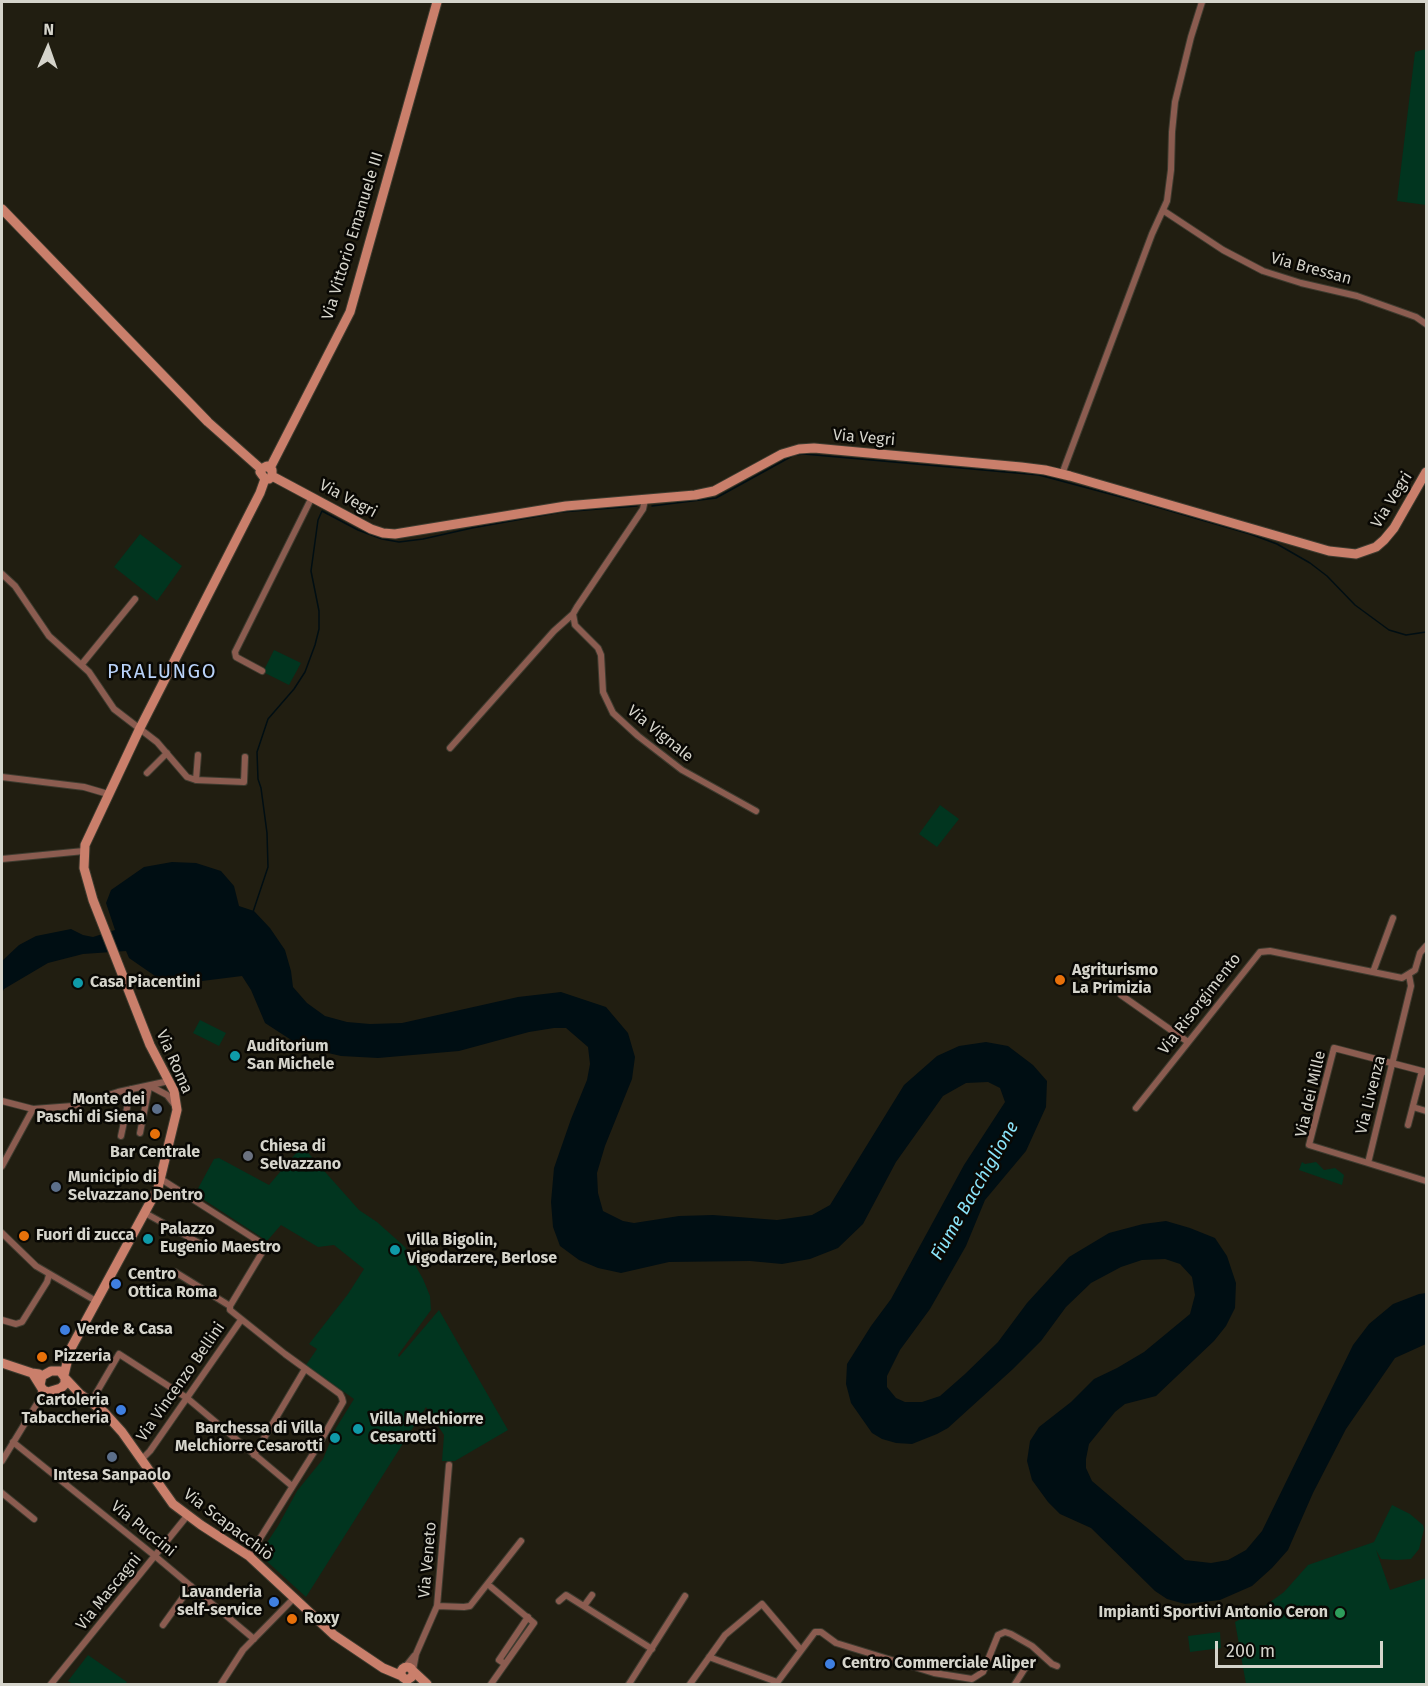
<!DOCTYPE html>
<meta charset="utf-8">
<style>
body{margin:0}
#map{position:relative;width:1428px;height:1686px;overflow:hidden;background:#211e11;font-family:"Fira Sans",sans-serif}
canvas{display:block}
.frame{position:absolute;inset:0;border:3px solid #d5d4cb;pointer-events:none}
.north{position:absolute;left:18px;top:18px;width:60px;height:60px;-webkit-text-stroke:4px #090804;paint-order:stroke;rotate:2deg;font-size:16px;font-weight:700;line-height:24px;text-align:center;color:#d5d4cb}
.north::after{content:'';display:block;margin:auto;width:21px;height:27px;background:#d5d4cb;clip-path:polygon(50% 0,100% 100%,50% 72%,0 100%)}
.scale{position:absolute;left:1215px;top:1641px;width:168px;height:27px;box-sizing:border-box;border:3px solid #d5d4cb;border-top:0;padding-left:8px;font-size:18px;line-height:21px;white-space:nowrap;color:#d5d4cb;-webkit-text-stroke:4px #090804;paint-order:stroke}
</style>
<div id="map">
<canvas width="1428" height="1686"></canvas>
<div class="frame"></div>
<div class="north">N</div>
<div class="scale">200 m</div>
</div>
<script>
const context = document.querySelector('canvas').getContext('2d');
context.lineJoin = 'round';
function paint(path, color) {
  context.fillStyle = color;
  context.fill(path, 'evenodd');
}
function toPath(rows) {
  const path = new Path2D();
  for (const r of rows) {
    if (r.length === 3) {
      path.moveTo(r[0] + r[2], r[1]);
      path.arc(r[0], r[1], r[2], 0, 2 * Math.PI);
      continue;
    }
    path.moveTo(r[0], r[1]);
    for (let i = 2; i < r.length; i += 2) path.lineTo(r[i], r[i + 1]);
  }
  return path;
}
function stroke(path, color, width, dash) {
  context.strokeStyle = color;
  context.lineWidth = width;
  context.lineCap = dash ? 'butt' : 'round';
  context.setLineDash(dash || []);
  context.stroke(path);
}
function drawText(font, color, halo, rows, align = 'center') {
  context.font = font + ' "Fira Sans",sans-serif';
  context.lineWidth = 5;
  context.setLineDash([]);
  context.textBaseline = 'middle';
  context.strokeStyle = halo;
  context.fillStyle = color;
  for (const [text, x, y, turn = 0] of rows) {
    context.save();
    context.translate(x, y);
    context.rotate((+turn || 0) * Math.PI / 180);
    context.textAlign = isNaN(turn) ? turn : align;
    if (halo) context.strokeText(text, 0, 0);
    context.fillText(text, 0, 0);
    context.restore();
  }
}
paint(toPath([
 [1426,49,1426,205,1397,201,1415,52],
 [140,534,182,566,157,601,114,567],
 [274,650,301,663,289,685,263,672],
 [940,805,959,819,937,847,919,834],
 [200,1020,226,1033,219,1046,193,1033],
 [302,1146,359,1210,377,1222,405,1247,423,1279,430,1296,431,1310,398,1355,399,1357,439,1310,508,1430,455,1461,442,1461,444,1435,426,1407,306,1597,261,1556,260,1553,278,1526,297,1491,323,1459,336,1428,354,1399,306,1365,317,1349,309,1344,348,1294,364,1269,334,1245,318,1247,281,1225,267,1241,195,1194,214,1159,219,1158,269,1185],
 [1302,1162,1305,1164,1316,1162,1324,1170,1335,1168,1344,1175,1342,1185,1299,1170],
 [1392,1505,1410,1514,1423,1525,1424,1529,1419,1549,1411,1559,1397,1560,1381,1559,1376,1550,1390,1590,1426,1578,1426,1684,1246,1684,1235,1622,1262,1608,1284,1592,1308,1565,1374,1542],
 [1220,1632,1221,1648,1190,1652,1188,1636],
 [88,1655,127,1682,125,1684,73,1684,68,1681]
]), '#01351f');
paint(toPath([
 [172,862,196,863,221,871,234,886,239,906,254,911,270,928,285,950,291,971,293,987,307,1003,325,1016,347,1022,370,1024,402,1023,518,997,561,992,606,1007,628,1033,635,1057,632,1079,605,1146,597,1173,598,1193,603,1211,623,1221,634,1223,679,1216,713,1215,777,1220,812,1215,830,1205,904,1085,937,1056,959,1046,986,1042,1008,1046,1033,1065,1047,1081,1046,1107,1026,1151,985,1200,966,1246,930,1309,900,1350,887,1376,887,1387,896,1398,905,1402,922,1402,940,1396,965,1374,998,1342,1027,1303,1069,1257,1109,1233,1143,1224,1166,1221,1190,1228,1215,1238,1227,1256,1236,1283,1235,1308,1226,1326,1214,1341,1156,1396,1125,1404,1115,1412,1089,1444,1086,1459,1086,1468,1092,1481,1185,1560,1211,1563,1228,1560,1246,1550,1262,1531,1353,1345,1369,1324,1393,1304,1419,1294,1426,1293,1426,1344,1395,1358,1346,1429,1313,1493,1288,1550,1272,1568,1252,1586,1220,1600,1185,1604,1167,1599,1155,1591,1091,1528,1060,1514,1048,1502,1032,1480,1027,1461,1030,1441,1039,1427,1071,1402,1094,1379,1117,1368,1144,1352,1190,1314,1195,1295,1192,1277,1180,1264,1165,1259,1142,1260,1121,1267,1091,1283,1066,1307,1041,1341,1013,1369,948,1428,937,1434,912,1444,896,1443,882,1439,872,1433,851,1403,846,1384,847,1364,871,1326,891,1299,964,1165,1005,1102,1000,1088,988,1082,966,1083,943,1096,896,1162,863,1224,838,1248,810,1259,782,1264,750,1261,669,1262,621,1273,598,1268,579,1260,560,1246,553,1227,551,1202,554,1168,571,1119,587,1080,590,1064,588,1047,566,1028,554,1028,529,1032,459,1051,378,1058,341,1056,302,1047,265,1023,251,990,242,976,202,981,155,976,129,958,126,951,83,954,48,963,4,989,2,993,2,961,19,945,36,936,71,929,83,935,93,937,115,930,106,903,111,890,144,867]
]), '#000e13');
stroke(toPath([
 [652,506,716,498,794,455,804,454,1039,475,1136,501,1250,534,1277,544,1310,563,1327,576,1355,605,1389,630,1406,635,1426,632],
 [253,912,268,867,267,833,261,788,258,779,257,752,268,719,294,689,305,672,315,645,319,629,319,611,311,571,318,520,322,511,358,530,382,539,399,542,423,539,472,528,561,512,637,506]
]), '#000e13', 1.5);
const street = toPath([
 [1164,211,1223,250,1263,271,1301,283,1357,296,1416,317,1426,324],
 [1062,474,1152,234,1167,201,1171,170,1172,132,1175,102,1191,37,1202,2],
 [645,500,643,509,577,607,573,614,575,625,598,648,601,655,603,692,613,713,638,736,682,770,756,811],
 [2,574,15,586,49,636,89,672,114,709,157,742,187,777,196,780,244,782,245,757],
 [82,664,135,599],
 [262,671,236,657,235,652,312,497],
 [450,748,554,631,573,614],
 [147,773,167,753],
 [2,777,84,787,108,794],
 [196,780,198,755],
 [2,859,84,851],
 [1373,972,1393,918],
 [1409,975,1411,986,1368,1163,1426,1181],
 [1121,995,1188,1042],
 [152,1087,167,1095,174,1104],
 [2,1101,33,1109,73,1106,118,1092,169,1081],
 [1413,1107,1426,1111],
 [1136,1108,1260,952,1270,951,1402,978,1415,970,1420,953,1426,946],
 [1408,1125,1422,1071],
 [140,1133,149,1087],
 [121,1136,131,1089],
 [1368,1163,1309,1145,1334,1048,1426,1072],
 [2,1166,33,1109],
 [161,1179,266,1246,230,1306,230,1310,285,1354,340,1394,342,1398,343,1402,316,1449,249,1556],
 [145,1213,201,1244],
 [2,1233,36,1266,96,1301],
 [175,1272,230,1306],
 [2,1320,16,1324,22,1322,47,1282,49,1275],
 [91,1402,119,1354,187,1398,292,1486],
 [13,1442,155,1556,254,1639],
 [254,1455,305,1369],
 [142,1459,150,1451,241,1320],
 [2,1461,41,1397,41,1388],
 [2,1493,34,1519],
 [559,1601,566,1595,652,1649],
 [437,1606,464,1607,470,1606,521,1541],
 [584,1606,592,1595],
 [163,1625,191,1586],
 [709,1657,777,1682],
 [505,1664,499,1660,528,1617],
 [406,1666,414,1656],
 [413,1670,416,1654,437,1606,449,1465],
 [51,1684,187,1516],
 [221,1684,243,1650,294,1598],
 [491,1684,534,1623,491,1587],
 [629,1684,685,1596],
 [690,1684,725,1635,762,1604,801,1650],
 [776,1684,815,1632,821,1632,836,1643,934,1673,972,1679,983,1672,998,1635,1005,1632,1011,1634,1032,1646,1052,1664,1057,1666],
 [1015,1684,1029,1662]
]);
const secondary = toPath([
 [2,209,208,422,261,469],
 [270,468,350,312,437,2],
 [272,476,371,529,383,533,395,534,566,506,695,495,714,491,782,454,799,449,814,448,1021,467,1045,470,1070,476,1329,551,1356,554,1376,547,1384,540,1394,528,1426,472],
 [2,1363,32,1373,39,1374],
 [33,1374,43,1390,48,1392,61,1388,65,1384,65,1378,60,1371,51,1371,42,1376,40,1385],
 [64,1375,70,1350,158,1188,177,1110,174,1091,150,1045,93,900,84,868,85,845,140,728,260,493,265,479,269,479,272,476,272,470,267,466,261,469,260,472,265,479],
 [65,1378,80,1394,104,1412,122,1432,173,1504,201,1525,249,1556,334,1635,383,1668,402,1676],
 [407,1673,6],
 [413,1671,427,1684]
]);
stroke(street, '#3e3b2f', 8);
stroke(secondary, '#3e3b2f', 11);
stroke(street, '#8b5c50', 6);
stroke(secondary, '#ca7f6b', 9);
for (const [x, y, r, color] of [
 [1060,980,6,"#e8710a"],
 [78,983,6,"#0f9aa8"],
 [235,1056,6,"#0f9aa8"],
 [157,1109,6,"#5c6f8a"],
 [155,1134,6,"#e8710a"],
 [248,1156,6,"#6b7280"],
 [56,1187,6,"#5c6f8a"],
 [24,1236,6,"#e8710a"],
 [148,1239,6,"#0f9aa8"],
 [395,1250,6,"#0f9aa8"],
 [116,1284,6,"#3f7fe0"],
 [65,1330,6,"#3f7fe0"],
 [42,1357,6,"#e8710a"],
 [121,1410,6,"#3f7fe0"],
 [358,1429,6,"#0f9aa8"],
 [335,1438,6,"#0f9aa8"],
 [112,1457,6,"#5c6f8a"],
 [274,1602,6,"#3f7fe0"],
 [1340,1613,6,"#2e9e5b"],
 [292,1619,6,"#e8710a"],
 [830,1664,6,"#3f7fe0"]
]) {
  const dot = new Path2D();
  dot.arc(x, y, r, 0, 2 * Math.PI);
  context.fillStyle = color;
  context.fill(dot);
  stroke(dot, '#090804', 2);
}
drawText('16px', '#d5d4cb', '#090804', [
 ["Via Vittorio Emanuele III",353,236,-73],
 ["Via Bressan",1311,269,15],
 ["Via Vegri",864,438,5],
 ["Via Vegri",348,499,28],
 ["Via Vegri",1392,500,-58],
 ["Via Vignale",660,734,39],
 ["Via Risorgimento",1200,1004,-52],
 ["Via Roma",174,1062,66],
 ["Via dei Mille",1311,1094,-77],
 ["Via Livenza",1371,1095,-76],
 ["Via Vincenzo Bellini",181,1382,-55],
 ["Via Scapacchiò",228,1525,37],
 ["Via Puccini",143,1529,39],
 ["Via Veneto",428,1560,-85],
 ["Via Mascagni",109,1592,-51]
]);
drawText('bold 16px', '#d5d4cb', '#090804', [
 ["Agriturismo",1072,971],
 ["La Primizia",1072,989],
 ["Casa Piacentini",90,983],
 ["Auditorium",247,1047],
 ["San Michele",247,1065],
 ["Monte dei",145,1100,"right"],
 ["Paschi di Siena",145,1118,"right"],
 ["Chiesa di",260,1147],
 ["Selvazzano",260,1165],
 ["Bar Centrale",155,1153,"center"],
 ["Municipio di",68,1178],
 ["Selvazzano Dentro",68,1196],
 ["Palazzo",160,1230],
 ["Eugenio Maestro",160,1248],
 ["Fuori di zucca",36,1236],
 ["Villa Bigolin,",407,1241],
 ["Vigodarzere, Berlose",407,1259],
 ["Centro",128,1275],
 ["Ottica Roma",128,1293],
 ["Verde & Casa",77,1330],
 ["Pizzeria",54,1357],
 ["Cartoleria",109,1401,"right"],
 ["Tabaccheria",109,1419,"right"],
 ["Villa Melchiorre",370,1420],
 ["Cesarotti",370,1438],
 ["Barchessa di Villa",323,1429,"right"],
 ["Melchiorre Cesarotti",323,1447,"right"],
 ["Intesa Sanpaolo",112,1476,"center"],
 ["Lavanderia",262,1593,"right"],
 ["self-service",262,1611,"right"],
 ["Impianti Sportivi Antonio Ceron",1328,1613,"right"],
 ["Roxy",304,1619],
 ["Centro Commerciale Alìper",842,1664]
], 'left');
drawText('italic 18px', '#8be5fb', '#090804', [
 ["Fiume Bacchiglione",975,1191,-60]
]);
context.letterSpacing = '1.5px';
drawText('20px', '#b9d2f8', '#090804', [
 ["PRALUNGO",162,672]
]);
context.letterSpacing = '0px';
</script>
